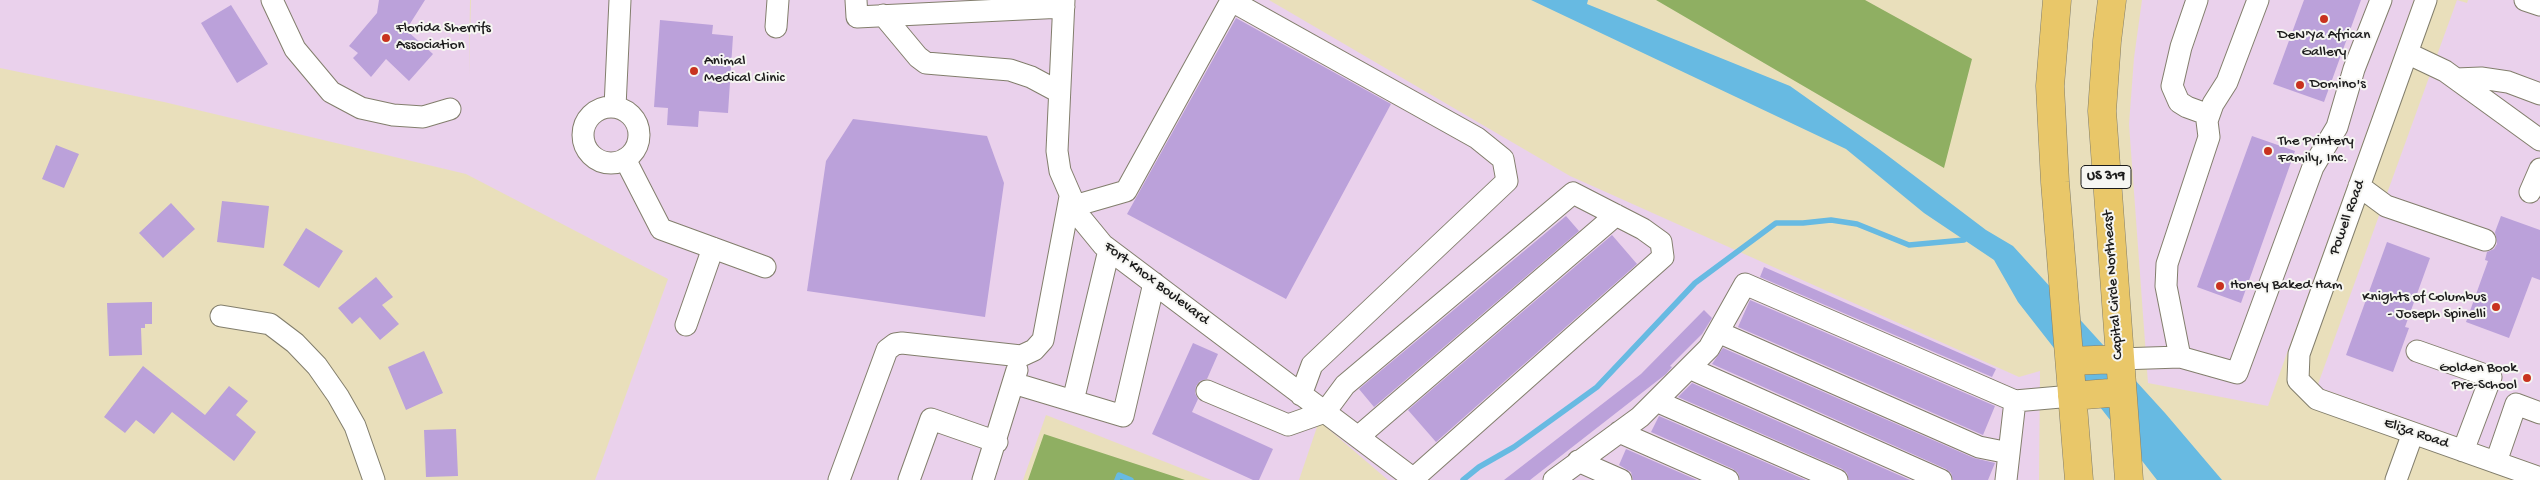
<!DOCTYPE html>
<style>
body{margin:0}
canvas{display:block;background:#e9dfbb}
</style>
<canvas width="2540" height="480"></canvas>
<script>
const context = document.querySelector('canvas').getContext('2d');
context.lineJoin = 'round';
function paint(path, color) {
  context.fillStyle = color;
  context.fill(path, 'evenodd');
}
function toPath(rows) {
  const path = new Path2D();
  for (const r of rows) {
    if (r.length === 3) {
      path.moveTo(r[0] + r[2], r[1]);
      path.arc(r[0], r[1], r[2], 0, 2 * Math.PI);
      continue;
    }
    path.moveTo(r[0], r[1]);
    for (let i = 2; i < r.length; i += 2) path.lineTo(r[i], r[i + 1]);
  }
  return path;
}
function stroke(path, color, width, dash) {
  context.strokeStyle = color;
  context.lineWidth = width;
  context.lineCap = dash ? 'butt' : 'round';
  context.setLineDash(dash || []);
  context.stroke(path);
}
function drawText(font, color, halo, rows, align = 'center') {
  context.font = font + ' "Gochi Hand",sans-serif';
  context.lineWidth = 4;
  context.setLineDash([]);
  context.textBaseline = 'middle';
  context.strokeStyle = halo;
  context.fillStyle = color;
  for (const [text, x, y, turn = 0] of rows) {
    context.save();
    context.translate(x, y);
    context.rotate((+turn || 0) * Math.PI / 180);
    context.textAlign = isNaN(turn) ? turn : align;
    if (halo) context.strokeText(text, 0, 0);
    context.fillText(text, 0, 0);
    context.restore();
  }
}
paint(toPath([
 [0,0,470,0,469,76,471,0,1269,0,1570,176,2019,377,2040,371,2039,480,1388,480,1319,421,1299,480,1211,480,1046,415,1023,480,595,480,668,279,466,174,164,102,0,68],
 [2142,0,2414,0,2268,406,2148,383,2129,124,2134,58],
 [2457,0,2467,3,2468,0,2540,0,2540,466,2317,387]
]), '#ead1ec');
paint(toPath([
 [1656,0,1865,0,1972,59,1944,168],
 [1044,434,1185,480,1028,480]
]), '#8faf62');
paint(toPath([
 [1531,0,1588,0,1587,4,1790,86,1879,149,1986,230,2013,246,2165,413,2222,480,2157,480,2018,302,1994,260,1924,213,1846,149]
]), '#67bae2');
stroke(toPath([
 [1117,480,1119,475,1131,480],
 [1463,480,1479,467,1514,447,1597,387,1695,283,1776,223,1803,223,1831,220,1857,224,1909,245,1964,240]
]), '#67bae2', 5.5);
paint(toPath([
 [379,0,425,0,406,30,433,54,409,81,386,59,371,77,353,58,358,53,349,46,377,13],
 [2304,0,2361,0,2324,102,2273,84],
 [231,5,268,64,237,83,201,23],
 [1236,18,1391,104,1286,299,1127,214],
 [660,20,713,25,712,34,733,36,728,113,699,111,698,127,667,125,668,108,654,107],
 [853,119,987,136,1004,183,985,317,807,291,826,161],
 [2252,136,2295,151,2241,303,2197,287],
 [56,145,79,154,64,188,42,179],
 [222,201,269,206,264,248,217,242],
 [171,203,195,229,163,258,139,233],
 [1566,216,1579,231,1374,407,1359,389],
 [2501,216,2540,230,2540,280,2532,277,2509,338,2466,322,2488,261,2485,260,2487,252,2494,249,2497,244,2495,232],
 [306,228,343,251,319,288,283,265],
 [1612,235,1637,264,1436,442,1408,410],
 [2387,242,2430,258,2405,327,2409,328,2393,372,2346,355],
 [1764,267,1996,369,1992,377,1760,277],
 [376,277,393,297,382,305,399,324,380,340,360,317,352,324,338,308],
 [1750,300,1995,406,1983,435,1738,327],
 [152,302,152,324,145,324,145,328,141,328,142,355,109,356,107,303],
 [1704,310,1712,318,1702,334,1670,366,1672,367,1666,374,1530,480,1504,480,1641,374],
 [1193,343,1218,354,1207,379,1200,381,1196,386,1195,393,1198,399,1192,412,1273,449,1259,480,1253,480,1152,434],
 [1723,348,1974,458,1995,463,1988,480,1953,480,1951,473,1946,469,1712,364],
 [424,351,443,393,406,410,388,367],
 [143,366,205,415,229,386,248,401,236,415,256,432,234,461,172,412,154,434,136,420,125,433,104,417],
 [1692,383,1910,480,1849,480,1847,473,1842,469,1678,397],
 [1659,416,1806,480,1740,480,1738,473,1733,469,1651,432],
 [456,429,458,476,426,477,424,430],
 [1626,449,1697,480,1633,480,1631,472,1619,465]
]), '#bba1da');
const minor = toPath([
 [272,0,295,49,331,92,361,108,393,115,423,117,450,109],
 [856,0,857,17,1064,7],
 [1064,0,1057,151,1060,171,1080,217,1103,245,1415,480],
 [1230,0,1477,138,1503,159,1507,181,1312,365,1301,395],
 [2197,0,2181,47,2172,86,2179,102,2187,107,2209,115],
 [2426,0,2299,354,2298,380,2317,399,2540,478],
 [2525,0,2540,5],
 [883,15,918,57,926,63,1010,70,1031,77,1059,92],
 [776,27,778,0],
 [2407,53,2445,71,2540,140],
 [2456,79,2481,78,2508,82,2540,94],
 [615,107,620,0],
 [611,135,28],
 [625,159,661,229,765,267],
 [2359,186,2386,206,2485,240],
 [2530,192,2540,169],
 [1074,206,1126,191,1231,1],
 [221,316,270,324,295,343,317,366,338,396,355,426,374,480],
 [686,325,713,248],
 [1718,332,1979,447,2009,453],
 [2417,351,2491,377,2463,451],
 [2180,357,2166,286,2167,264,2209,137,2207,121,2213,104,2227,82,2258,0],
 [2119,359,2180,357,2237,373,2313,167,2337,127,2354,69,2381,0],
 [1689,368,1941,480],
 [1013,383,1123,416,1154,283],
 [1207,391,1288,425,1325,412,1345,385,1573,193,1643,229,1661,242,1663,257,1413,479],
 [1073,401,1109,250],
 [1656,401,1837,480],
 [1619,432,1728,480],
 [1358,437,1616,215],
 [1578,461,1621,480],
 [2496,462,2516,404,2540,413],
 [839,480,887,350,895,344,902,343,1021,356,1034,350,1043,340,1070,197],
 [909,480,931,419,997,442],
 [983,480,1017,370],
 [1554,480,1640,417,1709,348,1745,284,2015,401,2072,396],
 [2006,480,2015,401],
 [2396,480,2413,433]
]);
const major = toPath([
 [2057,0,2050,86,2055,182,2079,480],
 [2112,0,2107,41,2102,111,2129,480],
 [2070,361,2119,359],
 [2072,396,2122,392]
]);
stroke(minor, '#827e6c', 23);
stroke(major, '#827e6c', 29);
stroke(minor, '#fff', 21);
stroke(major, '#e9c769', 28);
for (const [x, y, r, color] of [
 [2324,19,5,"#c8321e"],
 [386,38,5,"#c8321e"],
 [694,71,5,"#c8321e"],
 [2300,85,5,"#c8321e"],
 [2268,151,5,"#c8321e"],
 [2220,286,5,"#c8321e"],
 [2496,307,5,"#c8321e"],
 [2527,378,5,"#c8321e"]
]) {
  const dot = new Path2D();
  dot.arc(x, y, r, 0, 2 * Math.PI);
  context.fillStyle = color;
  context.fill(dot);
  stroke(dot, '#f6f6f2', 2);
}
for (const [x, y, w] of [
 [2106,177,50]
]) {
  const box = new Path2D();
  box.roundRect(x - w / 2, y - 11.5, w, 23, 4);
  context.fillStyle = '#f6f6f2';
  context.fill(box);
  stroke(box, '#1c1c1c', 1);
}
drawText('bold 14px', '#1c1c1c', null, [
 ["US 319",2106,177]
]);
drawText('15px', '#1c1c1c', '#f6f6f2', [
 ["Florida Sherrifs",396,29],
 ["Association",396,46],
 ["DeN'Ya African",2324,36,"center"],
 ["Gallery",2324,53,"center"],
 ["Animal",704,62],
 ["Medical Clinic",704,79],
 ["Domino's",2310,85],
 ["The Printery",2278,142],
 ["Family, Inc.",2278,159],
 ["Honey Baked Ham",2230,286],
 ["Knights of Columbus",2486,298,"right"],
 ["- Joseph Spinelli",2486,315,"right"],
 ["Golden Book",2517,369,"right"],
 ["Pre-School",2517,386,"right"]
], 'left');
drawText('15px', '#1c1c1c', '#f6f6f2', [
 ["Powell Road",2348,218,-70],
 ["Fort Knox Boulevard",1156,284,37],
 ["Capital Circle Northeast",2114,285,-94],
 ["Eliza Road",2416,434,19]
]);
</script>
